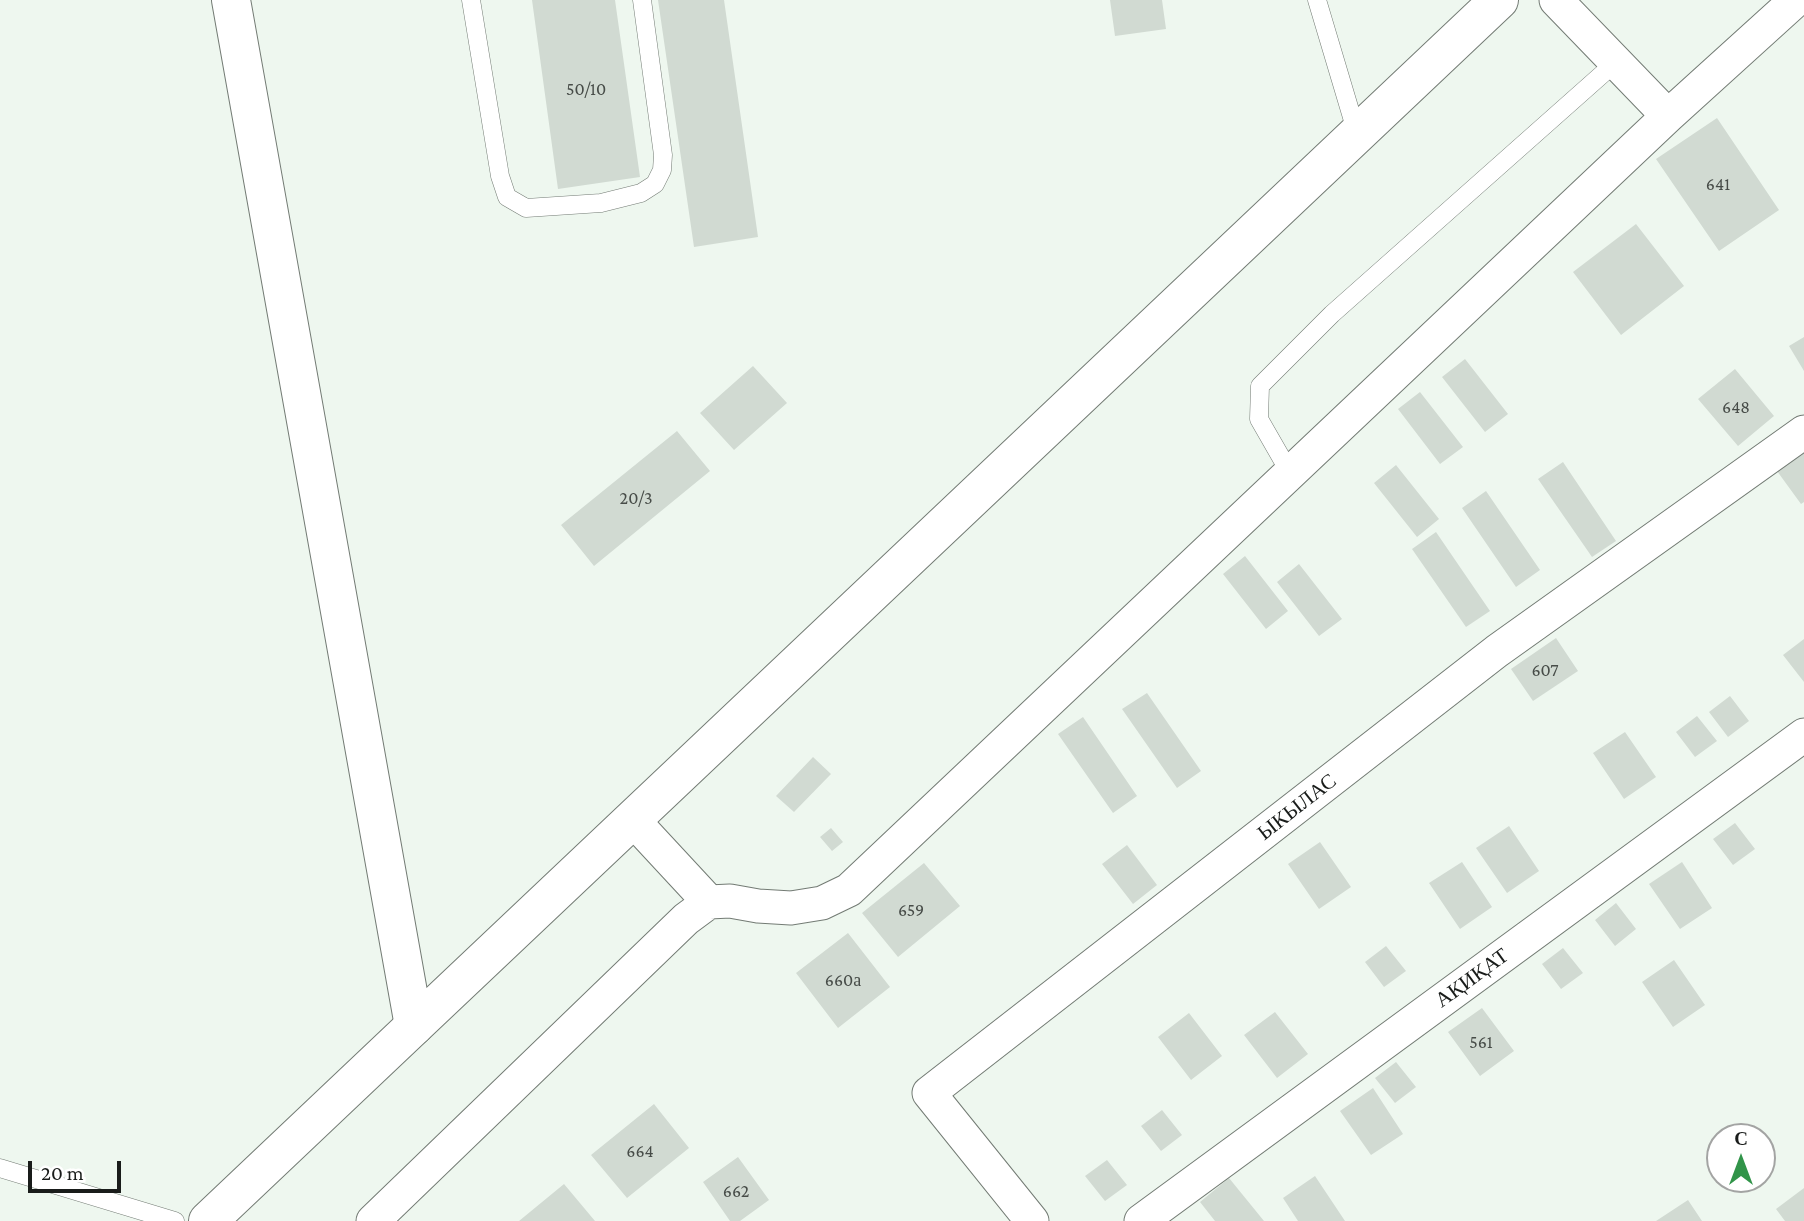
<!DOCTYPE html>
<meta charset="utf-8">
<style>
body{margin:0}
#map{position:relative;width:1804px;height:1221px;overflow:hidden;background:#eef7ef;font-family:"Crimson Pro",serif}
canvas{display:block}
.north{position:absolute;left:1706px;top:1123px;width:70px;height:70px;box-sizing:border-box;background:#fff;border:2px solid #a3a4a3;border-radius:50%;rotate:0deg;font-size:19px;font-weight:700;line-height:28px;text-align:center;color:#191c1a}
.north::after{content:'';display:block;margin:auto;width:24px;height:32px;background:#319449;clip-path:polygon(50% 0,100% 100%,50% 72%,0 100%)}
.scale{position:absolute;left:28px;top:1161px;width:93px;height:32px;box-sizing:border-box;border:4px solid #191c1a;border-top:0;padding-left:9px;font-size:21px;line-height:24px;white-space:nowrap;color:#191c1a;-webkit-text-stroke:5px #fff;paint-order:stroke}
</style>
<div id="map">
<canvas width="1804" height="1221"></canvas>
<div class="north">С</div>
<div class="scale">20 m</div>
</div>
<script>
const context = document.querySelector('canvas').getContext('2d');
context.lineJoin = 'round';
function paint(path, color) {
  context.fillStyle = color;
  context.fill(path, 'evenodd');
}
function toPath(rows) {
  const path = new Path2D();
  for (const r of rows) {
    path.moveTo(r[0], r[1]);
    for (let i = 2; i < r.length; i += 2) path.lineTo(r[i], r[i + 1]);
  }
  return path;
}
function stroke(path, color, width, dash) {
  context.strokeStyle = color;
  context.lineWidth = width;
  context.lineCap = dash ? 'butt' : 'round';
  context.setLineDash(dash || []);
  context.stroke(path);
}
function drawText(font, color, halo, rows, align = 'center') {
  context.font = font + ' "Crimson Pro",serif';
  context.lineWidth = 5;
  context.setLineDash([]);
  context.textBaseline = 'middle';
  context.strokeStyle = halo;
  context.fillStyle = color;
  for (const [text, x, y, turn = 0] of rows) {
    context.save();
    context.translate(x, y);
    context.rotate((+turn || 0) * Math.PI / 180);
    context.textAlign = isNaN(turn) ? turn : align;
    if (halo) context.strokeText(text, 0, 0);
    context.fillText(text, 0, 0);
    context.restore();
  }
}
paint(toPath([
 [532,0,615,0,640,177,558,189],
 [658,0,724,0,758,237,694,247],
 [1110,0,1162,0,1166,29,1115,36],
 [1717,118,1779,210,1719,251,1656,159],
 [1636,224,1684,286,1621,335,1573,272],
 [1804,337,1804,371,1789,346],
 [1465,359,1508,414,1485,432,1442,377],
 [753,366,787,403,734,450,700,413],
 [1735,369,1774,416,1738,446,1698,399],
 [1420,392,1463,447,1440,464,1398,409],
 [677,431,710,471,594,566,561,525],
 [1804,452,1804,502,1801,504,1777,471],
 [1563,462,1616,541,1592,557,1538,479],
 [1396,465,1439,519,1417,537,1374,483],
 [1486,491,1540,570,1516,587,1462,508],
 [1436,532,1490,611,1466,627,1412,549],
 [1245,556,1288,611,1266,629,1223,574],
 [1299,564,1342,619,1319,636,1277,582],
 [1556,638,1578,671,1533,701,1511,669],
 [1804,639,1804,682,1783,655],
 [1147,693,1201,771,1177,788,1122,709],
 [1730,696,1749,721,1728,737,1709,712],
 [1697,716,1717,741,1695,757,1676,732],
 [1083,717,1137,796,1113,813,1058,734],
 [1625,732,1656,777,1624,799,1593,753],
 [813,757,831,774,794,812,776,796],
 [1735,823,1755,849,1733,865,1713,839],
 [1509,826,1539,871,1507,893,1476,848],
 [831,828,843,842,832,851,820,837],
 [1320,842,1351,887,1319,909,1288,864],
 [1127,845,1157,885,1133,904,1102,864],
 [1462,862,1492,907,1460,929,1429,883],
 [1682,862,1712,908,1680,929,1649,884],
 [924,863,960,906,898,957,862,913],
 [1616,903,1636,929,1615,946,1595,920],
 [848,933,890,987,838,1028,796,973],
 [1386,946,1406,971,1384,987,1365,962],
 [1563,948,1583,973,1561,989,1542,964],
 [1674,960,1705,1005,1673,1027,1642,982],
 [1482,1008,1514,1051,1480,1076,1448,1032],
 [1275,1012,1308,1054,1277,1078,1244,1035],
 [1189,1013,1222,1056,1191,1080,1158,1037],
 [1396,1062,1416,1087,1395,1103,1375,1078],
 [1373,1088,1403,1134,1371,1155,1340,1111],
 [654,1104,689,1148,627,1198,591,1155],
 [1162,1110,1182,1135,1161,1151,1141,1126],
 [738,1157,769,1200,740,1221,730,1221,703,1182],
 [1107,1160,1127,1185,1105,1201,1085,1176],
 [1315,1176,1345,1221,1298,1221,1283,1198],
 [1229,1178,1264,1221,1215,1221,1200,1202],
 [564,1184,595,1221,519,1221],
 [1804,1188,1804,1221,1785,1221,1776,1209],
 [1688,1200,1702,1221,1656,1221]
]), '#d1dad2');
const lane = toPath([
 [471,0,500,176,507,197,526,208,601,203,641,193,655,184,662,170,663,155,642,0],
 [1317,0,1357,134],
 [1290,473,1259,419,1260,386,1332,314,1616,62],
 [0,1168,175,1221]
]);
const street = toPath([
 [1556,0,1668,116],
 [632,819,709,902],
 [373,1221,686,919,709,902,730,901,758,906,791,908,822,903,849,890,1668,116,1796,0],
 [1032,1221,929,1093,1497,651,1804,432],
 [1141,1221,1804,735]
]);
const secondary = toPath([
 [208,1221,414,1026]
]);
const primary = toPath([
 [231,0,414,1026],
 [414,1026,1499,0]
]);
stroke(lane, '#737b74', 19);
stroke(street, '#737b74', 35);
stroke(secondary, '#737b74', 40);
stroke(primary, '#737b74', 40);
stroke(lane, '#fff', 18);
stroke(street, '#fff', 33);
stroke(secondary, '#fff', 38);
stroke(primary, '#fff', 38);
drawText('18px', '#474c48', null, [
 ["50/10",586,89],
 ["641",1718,184],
 ["648",1736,407],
 ["20/3",636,498],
 ["607",1545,670],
 ["659",911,910],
 ["660а",843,980],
 ["561",1481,1042],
 ["664",640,1151],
 ["662",736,1191]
]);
drawText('21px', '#191c1a', '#fff', [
 ["ЫКЫЛАС",1297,807,-38],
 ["АҚИҚАТ",1472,978,-36]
]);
</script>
